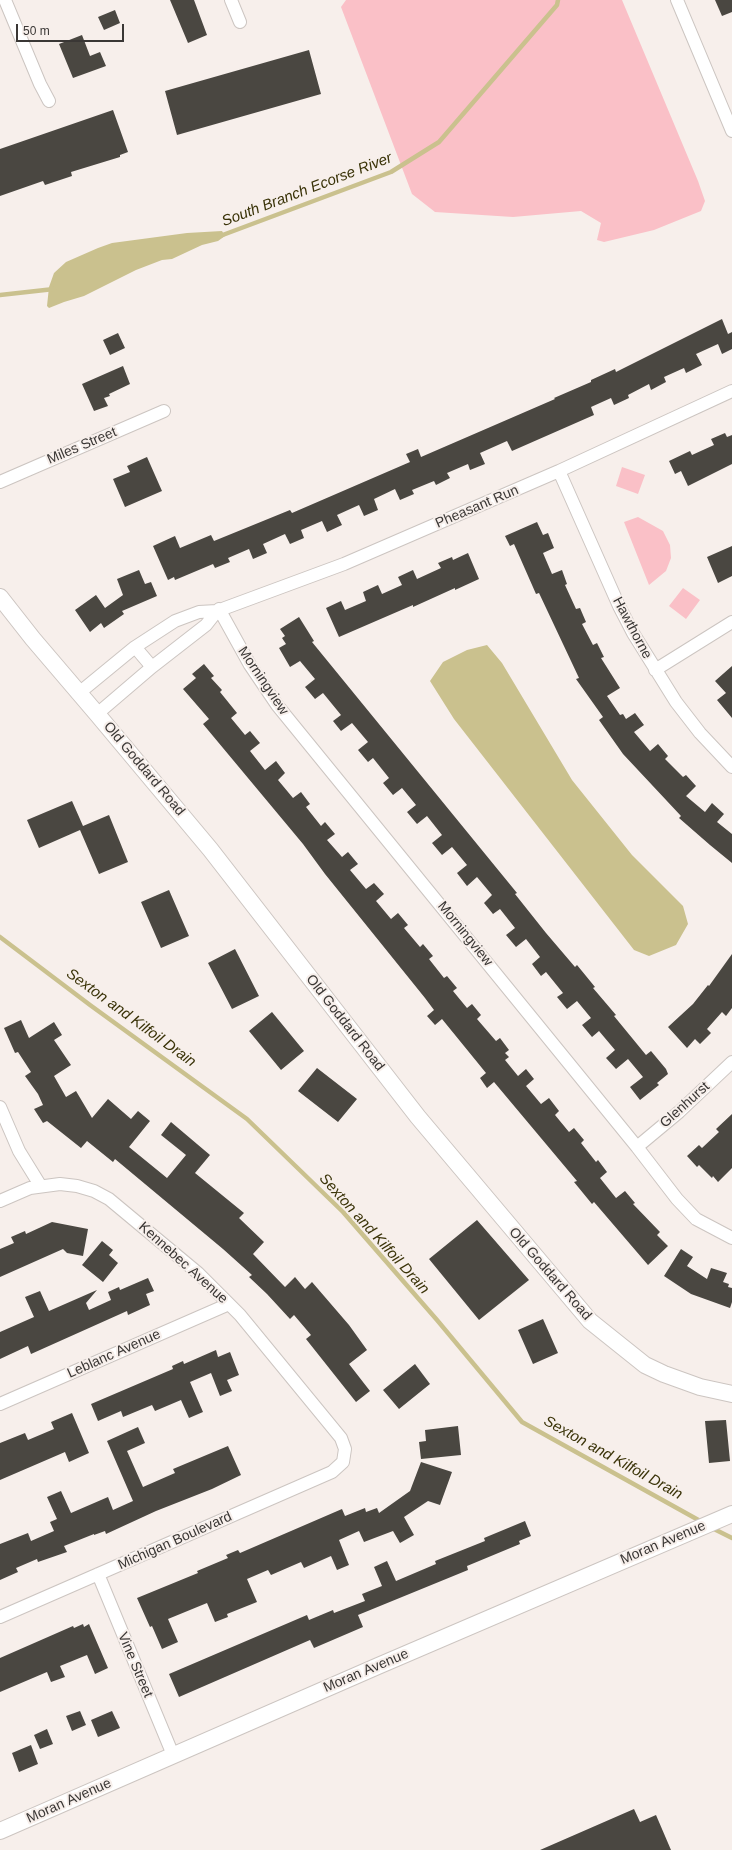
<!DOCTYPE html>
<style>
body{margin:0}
#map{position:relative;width:732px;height:1850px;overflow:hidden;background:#f7efeb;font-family:Arial,sans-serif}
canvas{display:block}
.scale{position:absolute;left:16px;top:24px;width:108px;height:18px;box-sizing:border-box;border:2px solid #3a3735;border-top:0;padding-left:5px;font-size:12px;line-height:14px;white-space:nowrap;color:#3a3735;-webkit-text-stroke:3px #f7efeb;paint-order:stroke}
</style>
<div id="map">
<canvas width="732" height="1850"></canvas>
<div class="scale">50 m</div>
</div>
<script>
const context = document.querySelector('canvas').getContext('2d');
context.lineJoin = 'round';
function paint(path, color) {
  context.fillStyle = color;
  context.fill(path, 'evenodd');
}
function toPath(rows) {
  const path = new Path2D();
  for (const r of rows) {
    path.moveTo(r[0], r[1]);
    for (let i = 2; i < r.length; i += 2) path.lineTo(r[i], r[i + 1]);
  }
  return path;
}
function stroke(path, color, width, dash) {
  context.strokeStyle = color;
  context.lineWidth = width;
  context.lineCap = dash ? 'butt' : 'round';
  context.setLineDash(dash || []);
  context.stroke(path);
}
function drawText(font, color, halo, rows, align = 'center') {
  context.font = font + ' Arial,sans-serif';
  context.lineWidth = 4;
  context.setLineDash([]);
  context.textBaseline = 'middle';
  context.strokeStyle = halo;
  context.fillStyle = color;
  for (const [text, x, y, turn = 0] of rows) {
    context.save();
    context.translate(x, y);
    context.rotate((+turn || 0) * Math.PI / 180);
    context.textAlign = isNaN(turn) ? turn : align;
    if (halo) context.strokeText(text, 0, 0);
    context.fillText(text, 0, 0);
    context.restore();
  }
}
paint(toPath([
 [346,0,622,0,698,181,705,201,701,211,654,230,604,242,597,240,601,223,581,211,513,217,435,212,412,194,341,7],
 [622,467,645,475,638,494,616,486],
 [638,517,663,531,670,545,671,558,666,571,649,585,624,522],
 [683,588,700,600,686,619,669,606]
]), '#fac0c7');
paint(toPath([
 [222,231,225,236,218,241,202,245,172,259,162,260,136,270,84,296,64,302,49,308,47,306,49,287,54,273,66,262,98,248,112,243,187,233],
 [487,645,502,663,572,780,632,855,683,906,688,924,676,945,649,956,634,950,454,719,430,681,443,662,467,650]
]), '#cac18e');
stroke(toPath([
 [220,236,391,172,439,142,557,5,558,0],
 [0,295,54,289],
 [0,937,90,1005,247,1119,343,1212,437,1320,522,1422,702,1522],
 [712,1528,732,1538]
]), '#cac18e', 4.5);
paint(toPath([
 [170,0,194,0,207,35,188,43],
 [715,0,732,0,732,12,722,16],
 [115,10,120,23,104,30,98,17],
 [82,35,90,56,100,52,106,66,73,78,59,44],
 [309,50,321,94,177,135,165,91],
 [113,110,128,152,120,155,120,157,71,172,72,176,45,185,43,181,0,196,0,149],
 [722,319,728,334,732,332,732,349,722,354,718,344,696,354,702,365,686,373,684,368,664,377,666,382,651,390,649,384,628,395,629,398,614,405,611,398,591,407,594,415,512,451,507,441,480,453,485,464,470,470,468,464,447,473,450,478,436,485,434,481,412,490,414,494,400,500,395,489,374,499,378,510,364,516,359,505,337,515,342,525,327,532,322,521,301,530,304,538,290,544,285,534,263,544,267,553,253,559,249,549,228,558,230,562,215,568,213,564,175,580,174,577,168,580,153,546,175,536,180,548,211,535,214,541,290,510,292,513,410,462,406,454,418,449,421,457,555,399,554,398,591,382,591,380,615,369,616,372],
 [118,333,125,348,110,355,103,340],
 [123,366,130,384,109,394,110,396,104,398,108,406,94,411,82,384],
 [725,433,727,437,732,435,732,464,688,486,681,471,675,474,669,461,690,451,692,455,714,445,711,439],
 [147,457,162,491,125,507,113,479,130,472,127,466],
 [537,522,543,535,548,533,554,548,543,553,552,574,562,570,567,584,565,585,576,609,580,608,586,622,582,624,593,645,597,643,604,657,601,658,620,688,607,696,620,715,623,714,626,719,635,713,644,725,634,732,650,751,658,744,668,756,665,759,683,777,686,775,696,786,686,796,705,812,712,803,724,814,717,822,732,834,732,863,710,845,679,818,681,816,623,754,599,720,603,717,576,679,579,678,539,593,536,594,514,544,510,546,505,536],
 [732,546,732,576,718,583,707,557],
 [468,553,479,579,455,590,455,588,413,607,413,605,339,637,326,608,341,601,345,610,366,601,363,592,378,585,382,594,402,585,398,577,413,570,417,579,441,568,438,563,452,557,453,560],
 [139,570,145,584,151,582,157,596,122,611,124,614,104,628,101,623,90,632,75,610,96,595,105,608,123,595,117,579],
 [299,617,314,641,312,642,499,871,517,893,515,894,546,933,575,967,577,965,595,987,593,988,616,1015,614,1016,646,1055,651,1051,666,1069,668,1074,657,1083,659,1085,640,1100,630,1087,643,1077,628,1059,616,1069,606,1058,615,1050,599,1031,592,1037,582,1025,591,1018,577,1001,567,1009,557,997,563,993,546,972,541,976,532,964,540,957,526,939,516,947,506,935,515,928,500,909,493,914,484,903,492,895,477,877,467,886,457,873,467,865,452,847,442,855,432,843,442,835,427,816,417,824,407,812,416,805,402,788,393,795,383,783,389,778,373,758,368,762,358,750,368,742,352,723,341,731,333,721,341,715,323,693,315,699,305,687,315,679,300,661,290,667,279,648,286,644,282,638,285,636,280,629],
 [204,664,214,676,211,678,222,690,220,692,237,713,231,718,245,735,250,731,260,743,250,751,265,770,276,761,285,773,278,780,293,798,301,792,310,804,306,807,321,826,325,822,335,834,327,840,342,857,348,852,358,864,350,870,366,889,374,883,384,894,376,901,391,919,398,913,408,925,404,928,420,947,423,944,433,956,429,959,444,978,447,976,457,988,453,991,467,1008,472,1004,481,1015,477,1019,496,1041,500,1038,509,1050,505,1053,509,1057,505,1060,518,1076,526,1069,534,1079,526,1086,541,1104,549,1098,559,1111,555,1115,569,1132,574,1128,584,1140,581,1143,596,1162,598,1160,607,1172,600,1178,616,1198,625,1191,635,1203,633,1204,660,1232,657,1235,668,1246,648,1265,594,1202,592,1204,574,1182,577,1181,494,1082,487,1088,480,1078,486,1073,442,1019,435,1025,427,1016,434,1010,425,998,325,874,303,844,203,724,209,719,183,689,196,678,192,674],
 [732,666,732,718,717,700,726,693,715,681],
 [72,801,83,826,109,815,128,862,99,874,80,830,39,848,27,820],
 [169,890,189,936,161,948,141,902],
 [235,949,259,996,232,1009,208,963],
 [732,954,732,1008,726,1016,722,1012,707,1029,711,1033,700,1044,695,1039,687,1048,668,1027,693,1004,708,985,709,986],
 [272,1012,304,1051,281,1070,249,1031],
 [21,1020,29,1038,54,1022,62,1035,54,1040,71,1065,54,1076,66,1097,76,1091,92,1118,108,1099,131,1119,138,1111,150,1121,129,1147,167,1178,186,1155,161,1135,171,1122,210,1155,195,1173,244,1213,239,1218,264,1242,253,1254,285,1287,295,1277,305,1289,312,1282,349,1325,367,1350,349,1364,370,1391,356,1402,306,1339,311,1335,294,1315,290,1319,267,1294,249,1277,252,1275,223,1249,115,1159,113,1162,87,1141,81,1148,47,1121,43,1123,34,1109,43,1105,38,1094,25,1076,31,1072,18,1052,15,1053,4,1028],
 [317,1068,357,1099,338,1122,298,1091],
 [732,1114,732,1168,718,1182,713,1176,712,1178,699,1165,697,1167,687,1156,699,1145,702,1148,719,1132,716,1129],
 [477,1220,529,1280,479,1320,429,1259],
 [52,1222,88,1229,83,1256,67,1253,63,1249,0,1277,0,1249,14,1243,11,1237,25,1231,26,1234],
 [102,1241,113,1250,109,1255,118,1263,103,1282,82,1265],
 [681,1249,693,1257,687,1266,707,1279,711,1268,727,1273,723,1282,729,1284,728,1287,732,1288,732,1302,730,1308,691,1294,664,1276],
 [148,1278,154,1291,146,1294,150,1305,128,1315,127,1311,31,1354,28,1346,0,1359,0,1332,34,1317,25,1297,40,1291,49,1311,97,1290,86,1303,89,1310,111,1300,108,1292,119,1287,120,1290],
 [543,1319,558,1353,533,1364,518,1330],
 [216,1350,218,1357,230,1352,239,1375,227,1380,232,1391,220,1396,211,1373,190,1382,203,1412,189,1418,181,1400,155,1411,152,1405,123,1417,121,1411,98,1421,91,1404,173,1369,172,1366,183,1361,184,1364],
 [415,1364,430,1384,399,1409,383,1390],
 [72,1413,89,1453,69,1462,65,1452,0,1480,0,1443,25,1433,28,1440,54,1429,51,1422],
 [726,1420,730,1461,709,1463,705,1421],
 [458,1426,461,1455,421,1459,419,1442,426,1441,425,1430],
 [138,1427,145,1443,127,1451,143,1487,175,1473,173,1469,228,1446,241,1475,212,1489,156,1511,106,1534,105,1531,94,1535,94,1534,64,1546,67,1552,38,1562,37,1559,16,1568,18,1572,0,1580,0,1544,28,1533,31,1541,54,1531,50,1522,57,1519,47,1497,61,1491,71,1513,108,1497,113,1510,133,1501,107,1441],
 [421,1462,452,1472,440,1505,428,1501,404,1517,414,1535,400,1543,393,1531,364,1542,359,1531,339,1540,349,1565,337,1570,331,1556,304,1568,301,1562,271,1575,268,1570,247,1579,257,1602,227,1614,228,1617,215,1622,207,1603,168,1619,178,1642,162,1649,152,1626,150,1627,137,1598,198,1573,197,1571,228,1558,226,1555,238,1550,240,1553,342,1509,345,1516,365,1508,366,1512,377,1508,379,1513,410,1491],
 [525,1521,531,1536,519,1541,520,1544,467,1566,468,1570,358,1615,363,1627,314,1648,310,1640,179,1697,169,1674,307,1615,309,1620,333,1610,334,1613,365,1601,362,1594,382,1586,374,1567,387,1561,396,1581,436,1564,435,1561,485,1541,484,1538],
 [83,1624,84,1627,89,1624,108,1668,95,1674,87,1655,60,1666,65,1677,51,1682,47,1672,0,1692,0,1658,73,1626,74,1628],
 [80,1711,86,1725,72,1731,66,1716],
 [112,1711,120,1728,98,1737,91,1720],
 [47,1729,53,1744,40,1749,34,1735],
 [31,1745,38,1764,19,1772,12,1753],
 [634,1809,640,1822,656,1815,671,1850,540,1850]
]), '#4a4741');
const street = toPath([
 [5,0,40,84,49,101],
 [231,0,240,22],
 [677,0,732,131],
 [559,471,619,606,633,633,676,702,700,733,732,767],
 [0,482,164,411],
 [219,609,250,665,277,705,637,1147,677,1199,696,1219,732,1238],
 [135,647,152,667],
 [655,670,732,622],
 [79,693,135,647,175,621,199,612,217,611,344,564,559,471,732,391],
 [97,714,152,667,206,625,217,611],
 [0,1107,19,1151,40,1185],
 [637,1147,679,1112,732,1062],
 [0,1201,30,1188,60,1184,77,1186,94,1191,109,1199,198,1273,240,1315,341,1438,345,1449,343,1462,332,1472,0,1617],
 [0,1404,229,1304],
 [98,1574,173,1755]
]);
const secondary = toPath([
 [0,597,33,639,97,714,210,849,418,1117,590,1321,645,1365,664,1374,700,1387,732,1394],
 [0,1831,378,1666,732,1514]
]);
stroke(street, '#ccc5c1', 14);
stroke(secondary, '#ccc5c1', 18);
stroke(street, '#fff', 12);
stroke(secondary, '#fff', 16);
drawText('14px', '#3a3735', '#f7efeb', [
 ["Miles Street",82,446,-23],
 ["Pheasant Run",477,507,-23],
 ["Hawthorne",632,628,62],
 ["Morningview",263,681,56],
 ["Old Goddard Road",144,769,50],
 ["Morningview",465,934,51],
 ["Old Goddard Road",345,1023,52],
 ["Glenhurst",685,1105,-42],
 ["Kennebec Avenue",183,1263,42],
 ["Old Goddard Road",550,1274,49],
 ["Leblanc Avenue",114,1354,-24],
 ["Michigan Boulevard",175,1541,-24],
 ["Moran Avenue",663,1543,-23],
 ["Vine Street",135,1665,67],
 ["Moran Avenue",366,1671,-23],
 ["Moran Avenue",69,1801,-24]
]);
drawText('italic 15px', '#3a3308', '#f7efeb', [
 ["South Branch Ecorse River",307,190,-21],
 ["Sexton and Kilfoil Drain",131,1018,36],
 ["Sexton and Kilfoil Drain",374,1234,48],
 ["Sexton and Kilfoil Drain",613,1458,29]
]);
</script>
